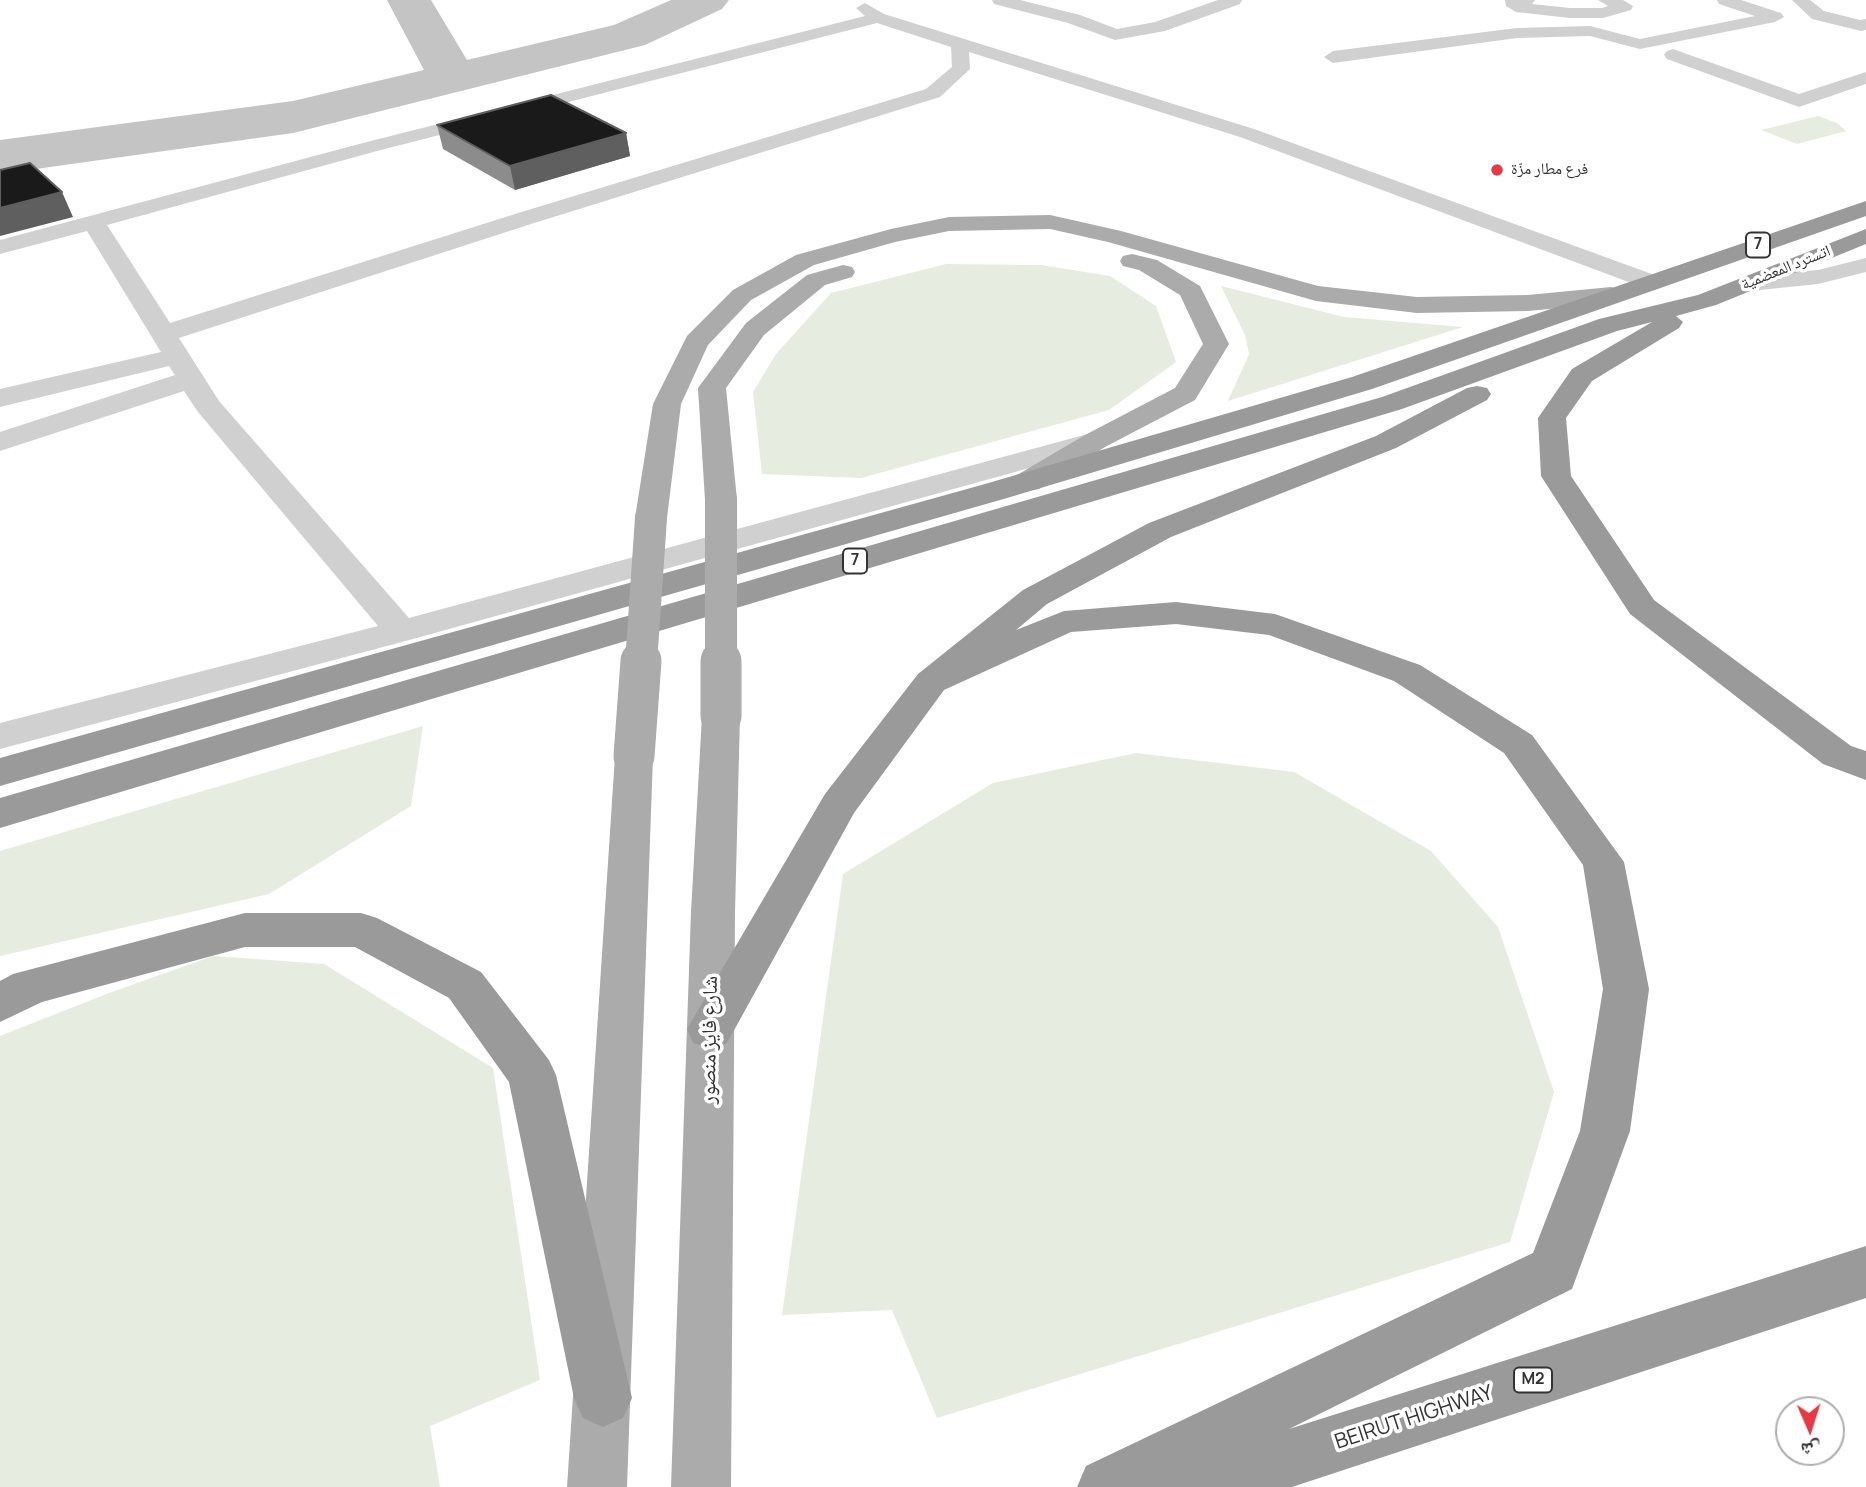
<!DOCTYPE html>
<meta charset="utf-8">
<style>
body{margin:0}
#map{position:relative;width:1866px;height:1487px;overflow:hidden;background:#fff;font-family:Manrope,"Noto Naskh Arabic",sans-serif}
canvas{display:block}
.north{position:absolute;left:1775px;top:1396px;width:70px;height:70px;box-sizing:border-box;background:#fff;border:2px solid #adadad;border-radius:50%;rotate:177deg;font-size:19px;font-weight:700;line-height:28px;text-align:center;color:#333}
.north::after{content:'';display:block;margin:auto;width:24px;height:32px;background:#e63946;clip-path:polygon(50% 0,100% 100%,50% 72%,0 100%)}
</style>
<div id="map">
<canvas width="1866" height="1487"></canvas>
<div class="north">ش</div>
</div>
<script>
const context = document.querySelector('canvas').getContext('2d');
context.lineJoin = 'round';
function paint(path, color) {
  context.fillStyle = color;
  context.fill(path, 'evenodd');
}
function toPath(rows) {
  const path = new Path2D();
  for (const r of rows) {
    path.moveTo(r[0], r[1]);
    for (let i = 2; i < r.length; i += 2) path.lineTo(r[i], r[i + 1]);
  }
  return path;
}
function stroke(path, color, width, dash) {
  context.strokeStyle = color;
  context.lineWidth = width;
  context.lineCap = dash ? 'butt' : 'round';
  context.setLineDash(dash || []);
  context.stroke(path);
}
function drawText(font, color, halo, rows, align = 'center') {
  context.font = font + ' Manrope,"Noto Naskh Arabic",sans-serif';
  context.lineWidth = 7;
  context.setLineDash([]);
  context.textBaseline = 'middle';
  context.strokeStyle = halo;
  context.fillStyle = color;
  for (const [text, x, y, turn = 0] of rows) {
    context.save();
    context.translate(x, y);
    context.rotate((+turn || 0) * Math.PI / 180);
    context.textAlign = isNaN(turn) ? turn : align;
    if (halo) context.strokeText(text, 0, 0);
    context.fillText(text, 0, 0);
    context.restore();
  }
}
paint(toPath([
 [1818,116,1837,123,1846,131,1797,144,1761,130],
 [946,264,1041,265,1110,276,1156,306,1176,362,1109,410,861,478,762,474,753,392,776,354,831,293],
 [1221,286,1344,317,1463,327,1228,401,1249,354,1245,335],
 [423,726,411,806,269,894,0,956,0,851],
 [1136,753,1294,772,1431,851,1498,927,1554,1092,1510,1242,937,1418,892,1310,782,1315,843,874,993,783],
 [213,956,324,964,493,1068,540,1380,430,1426,440,1487,0,1487,0,1036,109,993]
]), '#e6ecdf');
paint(toPath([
 [387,0,431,0,467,60,614,25,671,0,729,0,722,9,645,45,293,133,0,174,0,140,293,101,424,70,387,0]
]), '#c4c4c4');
paint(toPath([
 [992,0,1020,0,1080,15,1117,29,1155,22,1218,0,1242,0,1240,4,1165,31,1115,40,1068,23,994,4,992,0],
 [1505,0,1535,0,1532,4,1570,8,1602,8,1608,6,1598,0,1623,0,1633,6,1631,10,1603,18,1570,18,1516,12,1506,6,1505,0],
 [1717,0,1741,0,1781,13,1784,17,1775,22,1640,49,1590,36,1517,38,1333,63,1324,57,1333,51,1517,28,1590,26,1640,39,1755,16,1719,4,1717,0],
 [1792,0,1810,0,1824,11,1860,20,1866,19,1866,30,1861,31,1812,19,1792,0],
 [865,3,884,14,1254,129,1660,277,1664,282,1660,287,1651,290,1642,287,1240,137,969,52,970,69,940,97,531,224,179,338,219,401,409,618,1095,432,1105,435,1110,441,1105,447,413,639,0,749,0,723,378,626,198,412,184,391,0,451,0,432,175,375,169,366,0,407,0,389,161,352,87,231,0,254,0,240,363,143,865,16,856,8,865,3],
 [877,23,951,47,952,67,926,89,515,214,170,323,107,225,377,151,877,23],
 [1673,49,1799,94,1866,72,1866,84,1799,107,1667,59,1664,55,1667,51,1673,49],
 [1866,258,1866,272,1818,284,1750,291,1741,288,1737,283,1741,278,1750,275,1818,270,1866,258]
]), '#d0d0d0');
paint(toPath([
 [1050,215,1121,231,1318,286,1417,297,1528,295,1611,287,1620,290,1624,295,1620,300,1611,303,1528,311,1417,313,1316,301,1108,242,1050,229,949,231,895,242,814,265,751,300,708,345,681,404,667,518,662,525,651,528,640,525,635,518,653,404,687,336,733,290,796,255,891,229,949,217,1050,215],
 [1132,254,1157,260,1200,286,1229,344,1195,400,1105,447,1039,489,1028,491,1017,489,1013,482,1017,475,1085,435,1175,388,1203,344,1180,295,1139,270,1123,266,1120,261,1123,256,1132,254],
 [843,265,852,267,855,272,852,277,825,285,764,335,726,388,737,500,732,507,721,509,710,507,705,500,698,388,746,323,807,275,843,265],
 [721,703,734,707,740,716,735,912,731,1487,671,1487,691,912,702,716,708,707,721,703],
 [634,743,648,747,653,756,627,1487,567,1487,615,756,620,747,634,743]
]), '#ababab');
paint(toPath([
 [1866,201,1866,216,1372,389,1007,498,0,786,0,758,985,484,1352,377,1866,201],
 [1866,229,1866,244,1716,305,1676,316,1683,322,1679,328,1592,381,1566,418,1571,476,1654,600,1851,746,1866,751,1866,780,1823,764,1630,614,1541,476,1538,418,1572,369,1652,322,1617,331,1402,409,0,828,0,798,1382,397,1599,319,1698,295,1866,229],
 [1477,386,1487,388,1491,394,1487,400,1396,448,1171,537,1047,604,1016,630,1064,611,1176,602,1275,614,1420,665,1532,735,1624,862,1649,989,1630,1131,1572,1289,1289,1429,1866,1246,1866,1298,1292,1487,1077,1487,1086,1466,1533,1253,1580,1131,1603,989,1583,865,1504,753,1394,681,1269,635,1176,624,1071,632,944,690,854,813,727,1043,710,1048,693,1043,687,1029,825,794,918,674,1023,590,1149,523,1376,436,1467,388,1477,386],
 [245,913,361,913,377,918,481,972,549,1060,556,1075,632,1398,623,1418,603,1427,583,1418,574,1398,509,1082,449,998,355,947,245,947,42,1002,0,1022,0,981,13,974,245,913]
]), '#9a9a9a');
stroke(toPath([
 [721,500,721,663],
 [641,663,651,518]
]), '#ababab', 32);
stroke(toPath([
 [721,661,721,716],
 [634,756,641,661]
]), '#ababab', 41);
paint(toPath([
 [437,125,626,133,630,156,515,190,443,149]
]), '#8c8c8c');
paint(toPath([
 [626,133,630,156,515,190,510,166],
 [62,192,73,217,0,236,0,208]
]), '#5f5f5f');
const building = toPath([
 [551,95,626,133,510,166,437,125,551,95],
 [30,163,62,192,0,208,0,170,30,163]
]);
paint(building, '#1a1a1a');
stroke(building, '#5f5f5f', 2);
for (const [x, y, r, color] of [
 [1497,170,7,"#e63946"]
]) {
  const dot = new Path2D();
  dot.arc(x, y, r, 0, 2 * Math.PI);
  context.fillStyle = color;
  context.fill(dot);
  stroke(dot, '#fff', 2.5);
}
drawText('16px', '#333', '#fff', [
 ["فرع مطار مزّة",1511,170]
], 'left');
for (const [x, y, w] of [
 [1758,245,24],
 [855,561,24],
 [1533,1380,38]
]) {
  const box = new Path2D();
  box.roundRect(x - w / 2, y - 12.5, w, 25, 5);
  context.fillStyle = '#fff';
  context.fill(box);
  stroke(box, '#333', 2);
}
drawText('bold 16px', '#333', null, [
 ["7",1758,245],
 ["7",855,561],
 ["M2",1533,1380]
]);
drawText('16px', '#333', '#fff', [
 ["اتسترد المعضمية",1786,268,-22]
]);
drawText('21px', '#333', '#fff', [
 ["شارع فايز منصور",710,1040,-89],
 ["BEIRUT HIGHWAY",1414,1418,-18]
]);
</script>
